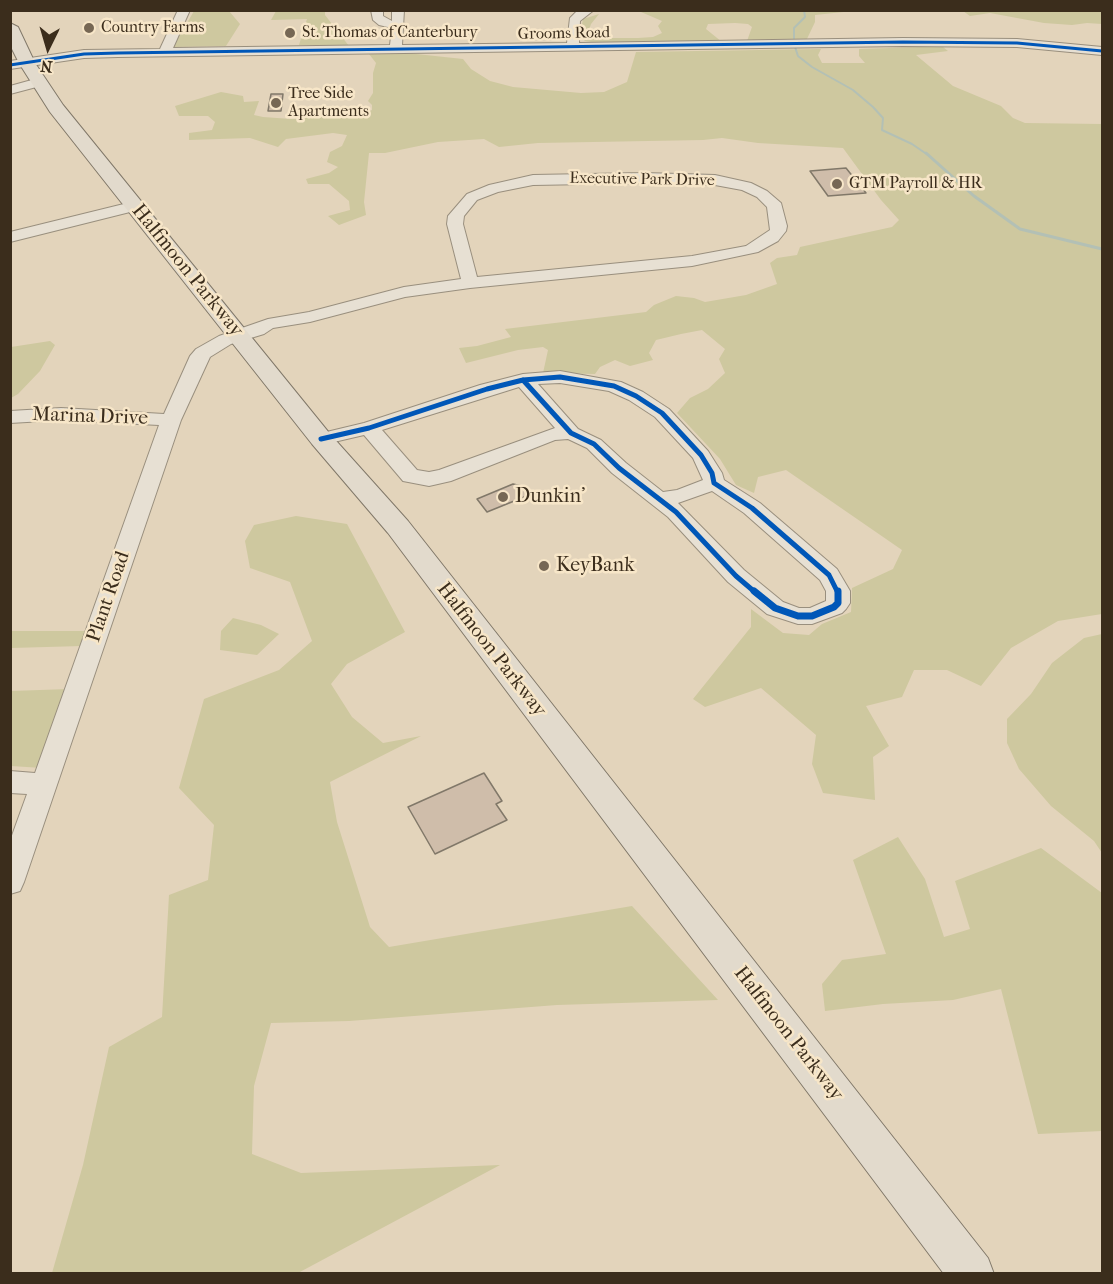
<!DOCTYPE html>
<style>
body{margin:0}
#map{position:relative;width:1113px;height:1284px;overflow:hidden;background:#e3d4bb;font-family:"IM FELL French Canon",serif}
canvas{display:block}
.frame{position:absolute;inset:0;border:12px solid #3b2d1c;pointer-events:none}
.north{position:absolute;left:18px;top:18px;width:60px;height:60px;-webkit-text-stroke:4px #f7e6c8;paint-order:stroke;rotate:185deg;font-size:16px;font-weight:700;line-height:24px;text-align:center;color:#3b2d1c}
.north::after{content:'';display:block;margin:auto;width:21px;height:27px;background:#3b2d1c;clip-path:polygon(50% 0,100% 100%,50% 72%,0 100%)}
</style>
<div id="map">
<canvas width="1113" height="1284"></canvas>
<div class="frame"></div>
<div class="north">N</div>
</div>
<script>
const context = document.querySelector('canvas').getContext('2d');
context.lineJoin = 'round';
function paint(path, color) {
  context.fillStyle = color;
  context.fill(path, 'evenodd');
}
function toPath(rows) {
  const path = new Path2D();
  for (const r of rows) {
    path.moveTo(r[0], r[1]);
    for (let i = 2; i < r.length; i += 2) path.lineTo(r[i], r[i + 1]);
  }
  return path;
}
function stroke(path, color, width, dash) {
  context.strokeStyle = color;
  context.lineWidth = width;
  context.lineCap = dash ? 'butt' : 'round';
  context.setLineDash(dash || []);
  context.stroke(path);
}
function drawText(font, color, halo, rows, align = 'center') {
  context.font = font + ' "IM FELL French Canon",serif';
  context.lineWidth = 5;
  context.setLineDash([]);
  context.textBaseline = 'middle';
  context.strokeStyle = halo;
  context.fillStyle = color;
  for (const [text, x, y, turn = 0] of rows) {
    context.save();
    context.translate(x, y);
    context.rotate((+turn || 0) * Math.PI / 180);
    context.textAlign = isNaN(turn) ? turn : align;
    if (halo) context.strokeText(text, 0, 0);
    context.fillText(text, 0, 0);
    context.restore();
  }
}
paint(toPath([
 [194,11,229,11,240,24,226,46,173,47],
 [276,11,325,11,325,15,349,46,299,45,307,19,271,20],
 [627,11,853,11,815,15,815,22,806,41,747,41,752,27,748,24,735,23,708,24,706,29,722,42,602,44,585,41,580,36,583,19,599,14,591,24,589,30,590,35,597,38,638,38,653,37,662,33,658,26,662,21,641,12],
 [963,11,1102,11,1102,24,1087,23,1072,25,1044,23,990,13,970,16],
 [920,47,943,47,948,51,916,55,953,86,1001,106,1013,118,1025,123,1102,124,1102,614,1058,621,1011,648,981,686,947,670,914,670,902,697,866,706,889,746,873,757,875,800,823,793,812,764,816,735,761,688,705,707,693,699,751,627,751,609,783,633,809,635,822,624,851,612,852,588,893,569,902,550,786,470,758,477,754,493,736,485,720,459,677,413,690,398,708,389,725,373,719,359,725,349,702,330,681,334,656,340,649,353,653,360,630,366,615,360,600,367,595,374,543,373,548,350,543,347,518,350,466,363,459,348,477,346,511,337,505,329,646,312,654,305,676,296,694,298,705,302,746,295,777,284,770,263,777,258,797,255,800,247,892,227,899,220,881,200,843,148,758,143,722,138,703,140,538,143,499,147,484,139,438,142,385,153,369,153,364,202,366,215,339,225,328,216,350,210,349,201,329,184,308,184,306,179,329,173,338,167,327,162,330,152,342,146,347,135,333,133,286,139,278,147,250,138,189,140,189,133,212,130,215,122,208,116,179,116,175,106,221,92,243,96,244,102,259,101,254,115,263,117,291,119,314,117,319,114,365,113,372,110,372,105,368,101,373,93,373,73,376,63,369,54,373,53,407,53,463,59,471,69,490,81,513,87,581,93,604,92,627,82,636,52,821,49,818,55,822,63,865,63,859,56,859,49],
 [50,341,55,345,40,371,18,394,11,398,11,347],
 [296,516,347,524,405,632,347,664,331,684,352,717,383,743,421,736,330,782,337,822,370,927,389,947,632,906,718,1000,557,1005,349,1021,271,1023,254,1086,252,1154,301,1173,500,1165,298,1273,52,1273,83,1165,109,1047,162,1017,169,895,208,880,214,825,179,788,204,699,279,670,312,641,290,582,250,568,245,541,254,525],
 [233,618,261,625,279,634,257,655,220,650,221,631],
 [10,631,87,631,82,646,11,648],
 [1102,634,1102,853,1094,841,1051,806,1019,769,1007,743,1007,719,1031,694,1052,663,1084,638],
 [69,689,42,768,11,766,11,691],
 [898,837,925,879,944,937,970,929,955,881,1041,848,1102,893,1102,1131,1038,1134,1001,989,953,1000,883,1004,825,1011,822,984,842,960,886,954,853,860]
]), '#cec89f');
stroke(toPath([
 [804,10,805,17,794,28,794,44,798,56,812,67,853,90,873,107,883,118,882,130,912,144,928,155]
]), '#b3c0b5', 2);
stroke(toPath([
 [926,153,974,196,1020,229,1102,249]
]), '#b3c0b5', 3);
const building = toPath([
 [271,94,283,94,281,111,268,111,271,94],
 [846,168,866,193,828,196,810,171,846,168],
 [513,484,522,486,529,495,487,512,477,499,513,484],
 [484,773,502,801,496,804,507,820,435,854,408,807,484,773]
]);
paint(building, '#cfbdaa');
stroke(building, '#817869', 1.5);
const minor = toPath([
 [178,10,190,10,173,48,390,45,392,28,379,25,373,20,371,10,383,10,383,16,392,21,392,10,404,10,402,45,567,43,570,18,578,10,594,10,580,21,579,43,903,38,1017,39,1102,47,1102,55,1017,47,903,46,118,57,84,58,10,69,10,61,84,50,160,49,178,10],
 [39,78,44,79,46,82,44,85,10,94,10,86,39,78],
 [644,173,715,175,751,183,767,191,781,203,787,226,786,231,778,241,758,252,692,266,470,288,405,297,310,322,273,328,264,334,231,344,210,357,181,420,24,882,20,891,10,894,10,841,27,794,10,793,10,771,35,773,159,425,61,420,10,423,10,411,61,408,164,414,190,356,196,349,219,336,268,319,309,312,404,287,461,279,447,224,448,216,467,194,489,185,533,175,644,173],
 [644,183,715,185,742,190,757,197,767,207,770,230,746,246,692,256,477,277,463,224,464,216,477,200,498,192,533,185,644,183],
 [136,201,142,203,144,206,142,209,10,242,10,232,136,201],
 [560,371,621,382,643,392,669,409,708,451,722,473,724,480,760,503,837,569,850,591,850,603,846,609,842,613,812,624,798,624,767,614,728,582,668,517,612,473,587,448,568,439,555,440,451,481,429,486,403,481,364,435,321,445,314,443,311,439,314,435,364,423,480,385,523,374,560,371],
 [560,383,609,391,629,400,655,417,693,458,703,480,677,490,663,492,626,463,601,440,578,429,538,384,560,383],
 [519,387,555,428,439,470,429,472,417,470,382,430,519,387],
 [712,491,744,513,820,580,826,591,826,601,810,608,799,608,783,602,744,570,678,503,712,491]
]);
const major = toPath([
 [10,23,18,27,35,63,63,105,330,434,408,521,988,1258,994,1274,944,1274,388,533,312,444,50,112,19,63,10,45,10,23]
]);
stroke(minor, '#998f7e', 2);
stroke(major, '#817869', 2);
paint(minor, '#e7e0d3');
paint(major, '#e2dacc');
stroke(toPath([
 [10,65,84,54,118,53,903,42,1017,43,1102,51]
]), '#0057b8', 3);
stroke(toPath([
 [523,380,571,433,594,444,619,468,676,512,736,576,756,593],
 [523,380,560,377,614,386,636,396,662,413,701,455,712,473,714,483,752,508,829,575,838,593],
 [321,439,369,428,487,389,523,380]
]), '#0057b8', 5);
stroke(toPath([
 [754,591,775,608,798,616,812,616,834,607,838,603,838,591]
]), '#0057b8', 7);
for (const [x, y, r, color] of [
 [89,28,6,"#766754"],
 [290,33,6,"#766754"],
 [276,103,6,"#766754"],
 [837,184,6,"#766754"],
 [503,497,6,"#766754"],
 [544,566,6,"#766754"]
]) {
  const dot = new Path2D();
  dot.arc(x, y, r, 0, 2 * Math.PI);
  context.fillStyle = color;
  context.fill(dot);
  stroke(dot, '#f7e6c8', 2);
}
drawText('16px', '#3b2d1c', '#f7e6c8', [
 ["Country Farms",101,28],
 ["St. Thomas of Canterbury",302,33],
 ["Tree Side",288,94],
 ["Apartments",288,112],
 ["GTM Payroll & HR",849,184]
], 'left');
drawText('16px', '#3b2d1c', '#f7e6c8', [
 ["Grooms Road",564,34,-1],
 ["Executive Park Drive",642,180,1]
]);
drawText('20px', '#3b2d1c', '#f7e6c8', [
 ["Halfmoon Parkway",187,271,51],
 ["Marina Drive",90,417,2],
 ["Plant Road",109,597,-71],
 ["Halfmoon Parkway",491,650,52],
 ["Halfmoon Parkway",788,1034,52]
]);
drawText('20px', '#3b2d1c', '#f7e6c8', [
 ["Dunkin'",515,497],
 ["KeyBank",556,566]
], 'left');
</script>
